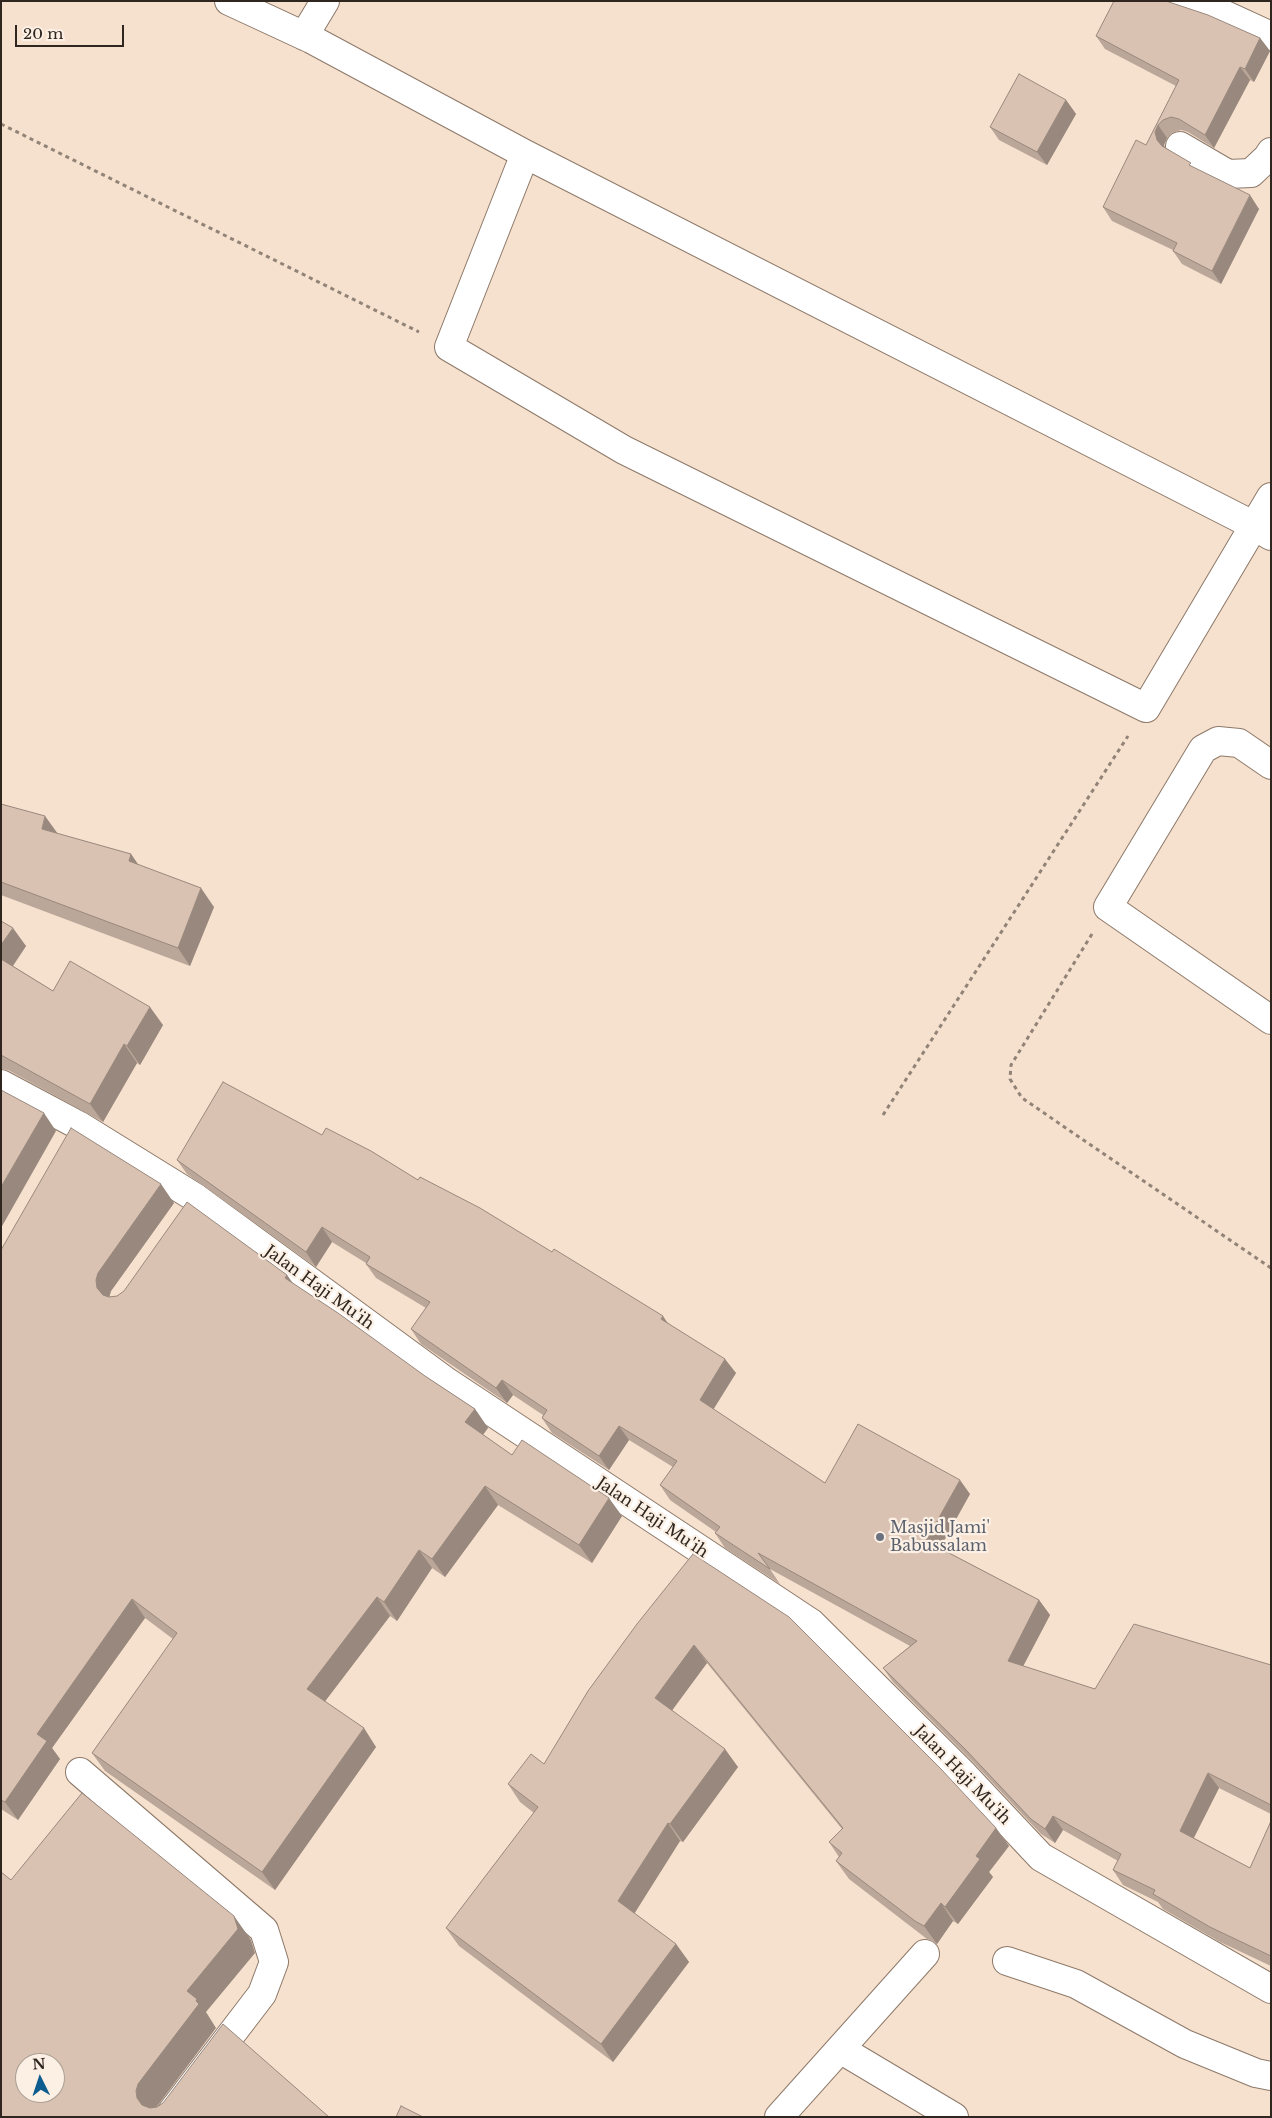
<!DOCTYPE html>
<style>
body{margin:0}
#map{position:relative;width:1272px;height:2118px;overflow:hidden;background:#f6e0ce;font-family:"Libre Baskerville",serif}
canvas{display:block}
.frame{position:absolute;inset:0;border:2px solid #2e261f;pointer-events:none}
.north{position:absolute;left:15px;top:2053px;width:50px;height:50px;box-sizing:border-box;background:#fcefe4;border:1px solid #aa9f95;border-radius:50%;rotate:356deg;font-size:14px;font-weight:700;line-height:20px;text-align:center;color:#2e261f}
.north::after{content:'';display:block;margin:auto;width:18px;height:22px;background:#0d5c8f;clip-path:polygon(50% 0,100% 100%,50% 72%,0 100%)}
.scale{position:absolute;left:15px;top:25px;width:109px;height:22px;box-sizing:border-box;border:2px solid #2e261f;border-top:0;padding-left:6px;font-size:15px;line-height:18px;white-space:nowrap;color:#2e261f;-webkit-text-stroke:4px #fcefe4;paint-order:stroke}
</style>
<div id="map">
<canvas width="1272" height="2118"></canvas>
<div class="frame"></div>
<div class="north">N</div>
<div class="scale">20 m</div>
</div>
<script>
const context = document.querySelector('canvas').getContext('2d');
context.lineJoin = 'round';
function toPath(rows) {
  const path = new Path2D();
  for (const r of rows) {
    path.moveTo(r[0], r[1]);
    for (let i = 2; i < r.length; i += 2) path.lineTo(r[i], r[i + 1]);
  }
  return path;
}
function stroke(path, color, width, dash) {
  context.strokeStyle = color;
  context.lineWidth = width;
  context.lineCap = dash ? 'butt' : 'round';
  context.setLineDash(dash || []);
  context.stroke(path);
}
function paint(path, color) {
  context.fillStyle = color;
  context.fill(path, 'evenodd');
}
function drawText(font, color, halo, rows, align = 'center') {
  context.font = font + ' "Libre Baskerville",serif';
  context.lineWidth = 4.5;
  context.setLineDash([]);
  context.textBaseline = 'middle';
  context.strokeStyle = halo;
  context.fillStyle = color;
  for (const [text, x, y, turn = 0] of rows) {
    context.save();
    context.translate(x, y);
    context.rotate((+turn || 0) * Math.PI / 180);
    context.textAlign = isNaN(turn) ? turn : align;
    if (halo) context.strokeText(text, 0, 0);
    context.fillText(text, 0, 0);
    context.restore();
  }
}
const minor = toPath([
 [229,1,311,39,525,154,1253,525,1271,536],
 [1182,1,1223,14,1271,36],
 [304,36,325,1],
 [1180,146,1228,174,1251,173,1267,158,1271,152],
 [525,154,449,347,624,450,1146,708,1271,497],
 [1271,765,1239,743,1218,741,1203,749,1108,907,1271,1020],
 [1,1084,78,1125,196,1198,447,1382,811,1623,964,1775,1041,1857,1271,1989],
 [80,1772,264,1930,274,1962,262,1994,168,2117],
 [1007,1961,1076,1984,1185,2044,1256,2073,1271,2076],
 [840,2049,954,2117],
 [779,2117,925,1954]
]);
stroke(minor, '#8d7969', 30);
stroke(toPath([
 [1,124,419,332],
 [1092,934,1011,1065,1010,1079,1022,1098,1271,1268],
 [883,1115,1128,736]
]), '#928377', 3, [4, 4]);
stroke(minor, '#fff', 28);
paint(toPath([
 [1167,2,1260,38,1270,51,1254,82,1250,80,1214,148,1188,132,1181,130,1172,133,1167,138,1164,145,1165,147,1194,168,1259,209,1221,284,1182,264,1173,251,1173,250,1112,221,1103,207,1146,145,1176,86,1105,49,1096,36],
 [1066,100,1076,114,1047,165,999,140,990,127],
 [1,804,58,834,131,854,138,865,214,907,190,966,1,895],
 [1,921,26,946,13,966,53,991,163,1025,140,1065,137,1063,103,1122,8,1070,1,1069],
 [322,1135,418,1180,668,1323,736,1373,713,1409,825,1483,970,1494,940,1548,1039,1600,1050,1615,1023,1666,1095,1689,1271,1665,1271,1814,1219,1788,1194,1838,1250,1868,1271,1821,1271,1966,1220,1942,1163,1909,1158,1902,1123,1885,1113,1870,1118,1861,1063,1830,1055,1843,1041,1834,975,1764,893,1682,883,1668,910,1646,770,1569,780,1584,725,1548,715,1533,716,1532,670,1500,660,1485,673,1467,629,1440,609,1470,552,1433,542,1418,543,1415,513,1395,507,1403,421,1344,411,1329,426,1308,376,1278,366,1264,366,1263,332,1242,316,1267,187,1174,177,1160],
 [174,1203,111,1291,109,1297,287,1275,292,1283,425,1376,475,1409,488,1428,483,1435,512,1455,622,1516,592,1563,498,1505,445,1577,432,1568,397,1621,390,1616,325,1701,376,1747,275,1890,105,1771,92,1753,173,1639,145,1618,52,1748,60,1759,18,1820,1,1809,1,1250],
 [693,1554,996,1828,1009,1846,989,1872,993,1877,958,1924,953,1921,937,1944,927,1939,849,1879,836,1861,839,1857,829,1842,842,1829,707,1663,672,1710,738,1767,683,1842,680,1841,634,1913,676,1944,689,1962,613,2062,459,1946,446,1928,534,1813,520,1802,508,1784,544,1764]
]), '#bba799');
paint(toPath([
 [1260,38,1270,51,1254,82,1245,69],
 [1240,67,1250,80,1214,148,1205,135],
 [1066,100,1076,114,1047,165,1037,152],
 [1158,125,1167,138,1164,145,1166,153,1157,140,1155,132],
 [1250,195,1259,209,1221,284,1212,271],
 [45,816,58,834,42,829],
 [131,854,144,873,129,861],
 [201,888,214,907,190,966,178,948],
 [13,928,26,946,8,973,1,964,1,945],
 [150,1007,163,1025,140,1065,127,1046],
 [124,1044,137,1063,103,1122,90,1104],
 [44,1113,56,1131,1,1228,1,1187],
 [161,1184,174,1203,111,1291,109,1298,110,1306,97,1288,96,1280,98,1273],
 [322,1227,332,1242,316,1267,306,1252],
 [287,1275,300,1293,285,1278],
 [663,1316,673,1331,661,1319],
 [725,1359,736,1373,710,1415,700,1400],
 [502,1380,513,1395,507,1403,496,1388],
 [475,1409,488,1428,478,1441,465,1422],
 [619,1426,629,1440,609,1470,599,1456],
 [960,1480,970,1494,936,1555,926,1541],
 [485,1486,498,1505,445,1577,432,1559],
 [609,1498,622,1516,592,1563,579,1545],
 [419,1550,432,1568,397,1621,384,1602],
 [377,1597,390,1616,320,1708,307,1689],
 [132,1599,145,1618,52,1748,60,1759,18,1820,5,1802,37,1734],
 [1039,1600,1050,1615,1018,1676,1008,1661],
 [694,1645,707,1663,668,1716,655,1698],
 [364,1728,376,1747,275,1890,262,1872],
 [725,1749,738,1767,683,1842,670,1824],
 [1208,1773,1219,1788,1190,1845,1180,1831],
 [1053,1816,1063,1830,1055,1843,1045,1829],
 [668,1823,680,1841,631,1919,618,1901],
 [996,1828,1009,1846,989,1872,993,1877,958,1924,945,1907,976,1856],
 [941,1903,953,1921,937,1944,924,1926],
 [234,1916,251,1940,255,1953,206,2012,216,2028,149,2117,137,2098,136,2091,138,2084,187,1991],
 [676,1944,689,1962,613,2062,601,2044]
]), '#99887d');
const building = toPath([
 [1114,1,1166,1,1208,15,1260,38,1245,69,1240,67,1205,135,1179,119,1171,117,1163,120,1158,125,1155,132,1157,140,1162,146,1191,163,1189,165,1250,195,1212,271,1173,251,1177,243,1103,207,1136,140,1146,145,1179,80,1096,36,1114,1],
 [1019,74,1066,100,1037,152,990,127,1019,74],
 [1,804,45,816,42,829,131,854,129,861,201,888,178,948,1,882,1,804],
 [1,921,13,928,1,945,1,921],
 [1,959,53,991,70,961,150,1007,127,1046,124,1044,90,1104,1,1055,1,959],
 [223,1082,322,1135,326,1128,371,1151,418,1180,420,1177,480,1208,552,1252,554,1249,663,1316,661,1319,725,1359,700,1400,825,1483,858,1424,960,1480,926,1541,1039,1600,1008,1661,1095,1689,1134,1624,1271,1665,1271,1805,1208,1773,1180,1831,1250,1868,1271,1821,1271,1956,1210,1927,1153,1894,1155,1890,1113,1870,1121,1854,1053,1816,1045,1829,1031,1819,965,1749,883,1668,917,1641,758,1553,770,1569,715,1533,720,1527,660,1485,677,1461,619,1426,599,1456,542,1418,547,1410,502,1380,496,1388,411,1329,430,1302,366,1264,370,1257,322,1227,306,1252,177,1160,223,1082],
 [1,1090,44,1113,1,1187,1,1090],
 [71,1128,161,1184,98,1273,96,1280,97,1288,103,1295,109,1297,117,1296,124,1291,187,1202,287,1275,285,1278,338,1313,425,1376,475,1409,465,1422,512,1455,522,1440,609,1498,579,1545,485,1486,432,1559,419,1550,384,1602,377,1597,307,1689,364,1728,262,1872,92,1753,177,1633,132,1599,37,1734,47,1741,5,1802,1,1800,1,1250,71,1128],
 [693,1554,789,1617,940,1768,996,1828,976,1856,980,1859,945,1907,941,1903,924,1926,915,1921,836,1861,842,1853,829,1842,843,1828,694,1645,655,1698,725,1749,670,1824,668,1823,618,1901,676,1944,601,2044,446,1928,538,1807,508,1784,531,1754,544,1764,588,1691,637,1624,693,1554],
 [82,1793,234,1916,238,1929,187,1991,197,1999,196,2001,199,2004,138,2084,136,2091,137,2098,142,2105,150,2108,157,2107,163,2103,223,2024,329,2117,1,2117,1,1872,11,1880,82,1793],
 [25,2063,55,2063,55,2093,25,2093,25,2063],
 [401,2106,423,2117,396,2117,401,2106]
]);
paint(building, '#dac2b2');
stroke(building, '#99887d', 1);
for (const [x, y, r, color] of [
 [880,1537,5,"#6b7280"]
]) {
  const dot = new Path2D();
  dot.arc(x, y, r, 0, 2 * Math.PI);
  context.fillStyle = color;
  context.fill(dot);
  stroke(dot, '#fcefe4', 2);
}
drawText('16px', '#2e261f', '#fcefe4', [
 ["Jalan Haji Mu'ih",319,1288,36],
 ["Jalan Haji Mu'ih",652,1518,34],
 ["Jalan Haji Mu'ih",962,1775,46]
]);
drawText('16px', '#5b616d', '#fcefe4', [
 ["Masjid Jami'",890,1528],
 ["Babussalam",890,1546]
], 'left');
</script>
